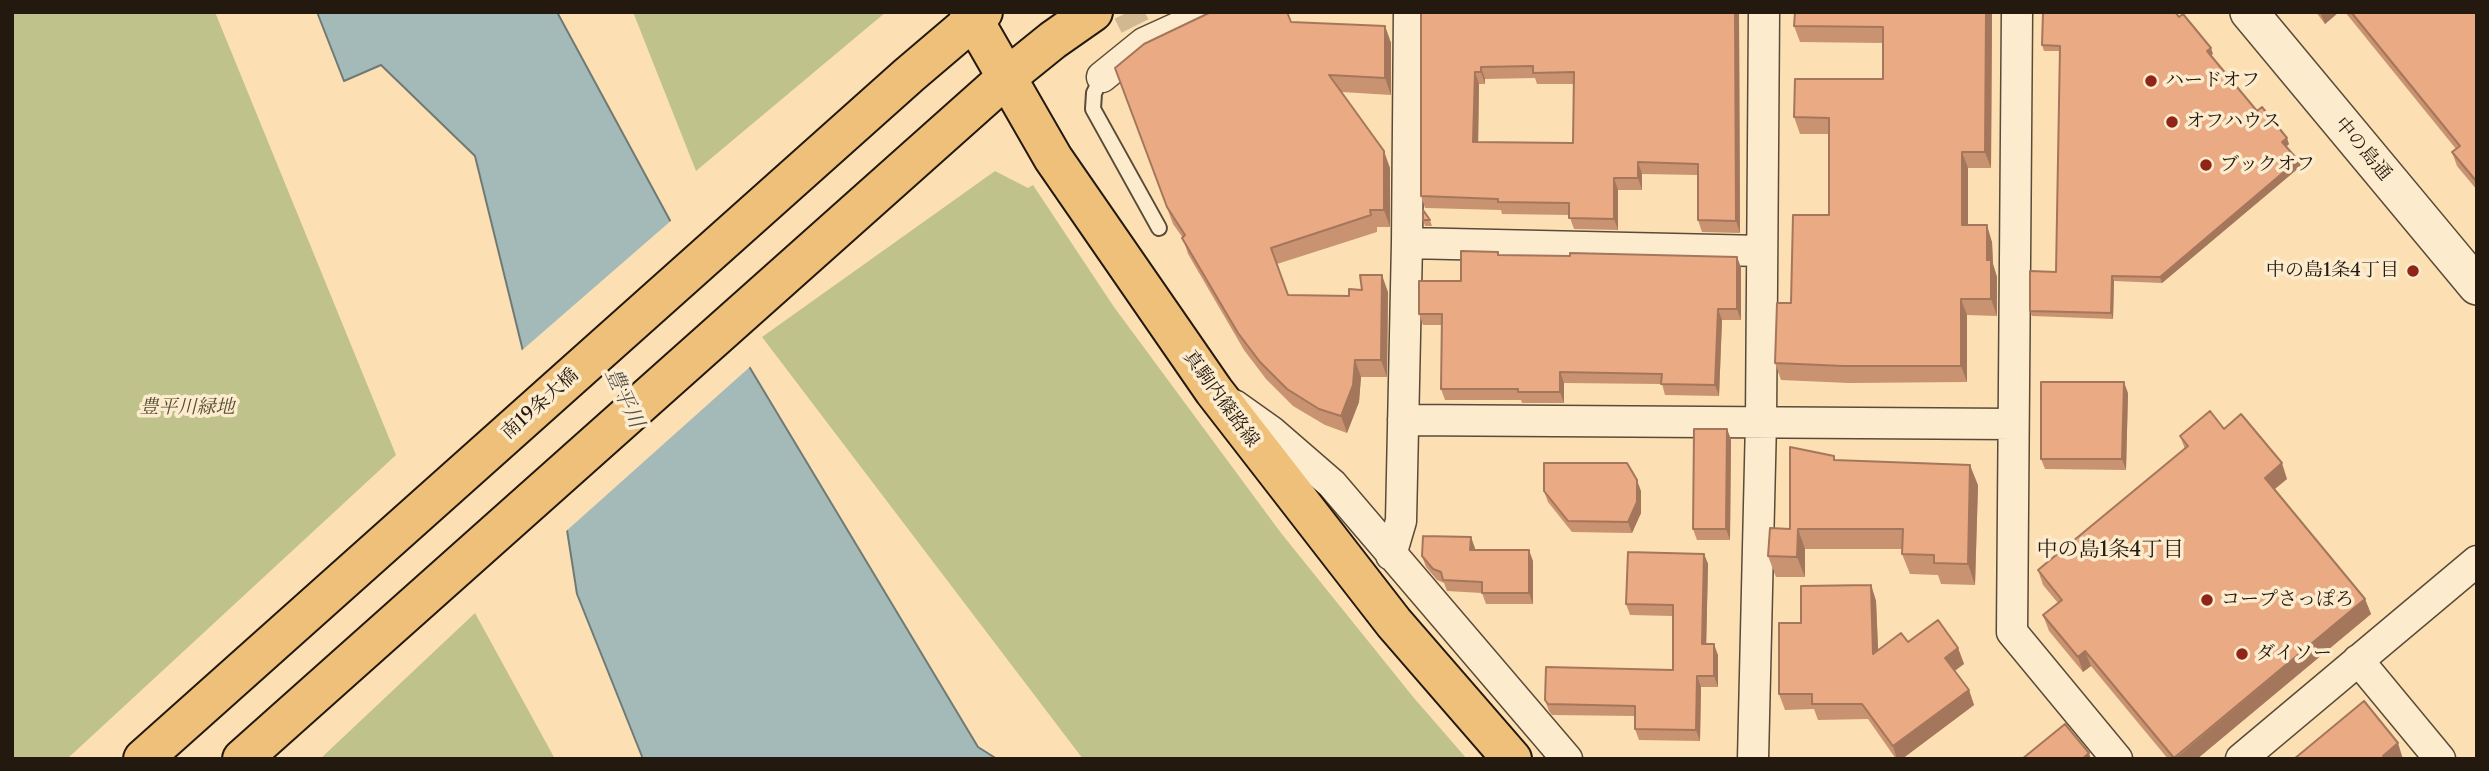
<!DOCTYPE html>
<meta charset="utf-8">
<style>
body{margin:0}
#map{position:relative;width:2489px;height:771px;overflow:hidden;background:#fce0b3;font-family:"Libre Caslon Text",serif}
canvas{display:block}
.frame{position:absolute;inset:0;border:14px solid #23190e;pointer-events:none}
</style>
<div id="map">
<canvas width="2489" height="771"></canvas>
<div class="frame"></div>
</div>
<script>
const context = document.querySelector('canvas').getContext('2d');
context.lineJoin = 'round';
function paint(path, color) {
  context.fillStyle = color;
  context.fill(path, 'evenodd');
}
function toPath(rows) {
  const path = new Path2D();
  for (const r of rows) {
    path.moveTo(r[0], r[1]);
    for (let i = 2; i < r.length; i += 2) path.lineTo(r[i], r[i + 1]);
  }
  return path;
}
function stroke(path, color, width, dash) {
  context.strokeStyle = color;
  context.lineWidth = width;
  context.lineCap = dash ? 'butt' : 'round';
  context.setLineDash(dash || []);
  context.stroke(path);
}
function drawText(font, color, halo, rows, align = 'center') {
  context.font = font + ' "Libre Caslon Text","Noto Serif JP",serif';
  context.lineWidth = 7;
  context.setLineDash([]);
  context.textBaseline = 'middle';
  context.strokeStyle = halo;
  context.fillStyle = color;
  for (const [text, x, y, turn = 0] of rows) {
    context.save();
    context.translate(x, y);
    context.rotate((+turn || 0) * Math.PI / 180);
    context.textAlign = isNaN(turn) ? turn : align;
    if (halo) context.strokeText(text, 0, 0);
    context.fillText(text, 0, 0);
    context.restore();
  }
}
paint(toPath([
 [12,12,215,12,396,455,67,759,12,759],
 [633,12,886,12,696,171],
 [995,171,1028,188,1033,185,1114,307,1281,533,1414,698,1467,759,1083,759,762,337],
 [475,613,555,759,320,759]
]), '#c0c28c');
const water = toPath([
 [317,12,557,12,750,368,978,747,997,759,643,759,577,594,567,530,475,156,381,65,344,81,317,12]
]);
paint(water, '#a4bab8');
stroke(water, '#707a74', 2);
paint(toPath([
 [673,219,752,365,564,533,520,352]
]), '#fce0b3');
stroke(toPath([
 [1128,12,1135,26]
]), '#d1b892', 30, [30, 15]);
const service = toPath([
 [1102,77,1094,93,1093,109,1159,228]
]);
const minor = toPath([
 [2017,12,2012,632,2117,759],
 [1102,77,1144,43,1212,12],
 [1407,243,1762,251],
 [1234,405,1272,432,1332,484,1567,759],
 [1403,420,2012,424],
 [1391,555,1401,521,1407,243,1409,12],
 [2358,660,2440,759],
 [1753,759,1761,421,1764,12],
 [2241,759,2477,561]
]);
const tertiary = toPath([
 [2249,12,2477,286]
]);
const primary = toPath([
 [969,12,1053,158,1214,391,1394,623,1512,759],
 [143,759,909,75,983,12],
 [242,759,1006,78,1053,40,1093,12]
]);
stroke(service, '#594b37', 18);
stroke(minor, '#594b37', 33);
stroke(tertiary, '#594b37', 40);
stroke(primary, '#23190e', 42);
stroke(service, '#fdebce', 14);
stroke(minor, '#fdebce', 30);
stroke(tertiary, '#fdebce', 37);
stroke(primary, '#eec07a', 38);
paint(toPath([
 [1421,12,1739,12,1740,233,1702,232,1698,220,1698,175,1642,174,1642,190,1618,190,1618,230,1574,229,1569,215,1502,214,1501,210,1425,208,1421,196],
 [1535,78,1537,84,1574,84,1573,143,1478,142,1479,84,1485,84,1485,79],
 [1795,12,1992,12,1991,168,1968,168,1968,225,1992,242,1993,264,1997,277,1997,316,1967,315,1967,382,1849,383,1781,380,1775,363,1791,303,1829,215,1829,134,1800,134,1794,117,1883,79,1883,43,1800,42,1794,26],
 [2316,12,2339,12,2325,24],
 [2345,12,2477,12,2477,190,2457,166,2452,152,2456,149],
 [1291,22,1385,26,1391,43,1391,95,1342,92,1390,168,1390,227,1377,227,1377,232,1277,264,1288,295,1349,296,1388,292,1387,377,1361,377,1359,402,1347,433,1325,425,1293,406,1266,379,1244,350,1188,254,1183,238,1173,224,1115,68],
 [2042,45,2213,54,2211,55,2257,111,2289,144,2286,146,2301,166,2162,283,2114,281,2113,319,2032,316,2030,311,2056,272,2060,51,2044,51],
 [1423,220,1430,220,1432,226,1425,226],
 [1500,255,1737,257,1741,268,1741,320,1722,320,1719,396,1665,395,1662,384,1564,383,1564,403,1522,403,1521,400,1445,400,1441,389,1442,325,1423,325,1419,314,1461,281],
 [2128,393,2126,470,2045,469,2041,459],
 [1727,429,1731,440,1730,540,1697,540,1693,529],
 [2224,429,2287,479,2274,489,2365,599,2371,614,2197,759,2168,759,2091,666,2083,672,2049,631,2043,615,2058,603,2043,585,2038,570,2185,449,2180,436],
 [1834,456,1835,461,1978,485,1975,585,1941,584,1938,575,1910,574,1902,554,1902,549,1805,549,1805,577,1776,577,1768,556,1790,529],
 [1544,491,1641,491,1641,513,1632,533,1572,532,1548,502],
 [1475,548,1475,550,1533,561,1533,604,1486,604,1482,593,1447,591,1444,583,1437,580,1426,567,1422,556],
 [1704,554,1708,564,1706,644,1718,655,1718,687,1701,687,1700,741,1639,740,1635,729,1635,716,1552,715,1549,711,1545,700,1673,670,1673,616,1630,615,1626,604],
 [1871,585,1876,601,1878,650,1908,642,1958,648,1964,664,1955,671,1969,690,1974,705,1902,759,1896,759,1868,719,1818,720,1814,709,1785,710,1779,694,1801,623]
]), '#c99271');
paint(toPath([
 [1735,12,1739,12,1740,233,1736,221],
 [1986,12,1992,12,1991,168,1985,152],
 [2320,12,2339,12,2325,24],
 [1385,26,1391,43,1391,95,1385,78],
 [2211,48,2213,54,2209,57,2207,51],
 [1481,67,1485,79,1485,84,1481,72],
 [1475,72,1479,84,1478,154,1473,142],
 [2287,138,2289,144,2285,148,2282,142],
 [1384,151,1390,168,1390,227,1384,210],
 [1962,152,1968,168,1968,242,1962,225],
 [2298,160,2301,166,2162,283,2160,277],
 [1638,162,1642,174,1642,190,1638,178],
 [1614,178,1618,190,1618,230,1614,219],
 [1987,225,1992,242,1993,264,1997,277,1997,316,1991,299,1987,260],
 [1737,257,1741,268,1741,320,1737,309],
 [1382,275,1388,292,1387,377,1381,360],
 [2112,276,2114,281,2113,319,2111,313],
 [1961,299,1967,315,1967,382,1961,366],
 [1718,309,1722,320,1719,396,1715,385],
 [1355,360,1361,377,1359,402,1347,433,1341,416],
 [1560,372,1564,383,1564,403,1560,392],
 [2124,382,2128,393,2126,470,2122,459],
 [1727,429,1731,440,1730,540,1726,529],
 [2282,463,2287,479,2270,493,2265,478],
 [1970,465,1978,485,1975,585,1968,564],
 [1637,480,1641,491,1641,513,1632,533,1628,522],
 [1798,529,1805,549,1805,577,1797,557],
 [1471,537,1475,548,1474,561,1470,550],
 [1529,550,1533,561,1533,604,1529,593],
 [1704,554,1708,564,1706,655,1702,644],
 [1871,585,1876,601,1879,669,1873,654],
 [2365,599,2371,614,2197,759,2175,759],
 [1714,644,1718,655,1718,687,1714,676],
 [1958,648,1964,664,1951,673,1945,658],
 [2085,651,2091,666,2083,672,2078,657],
 [1697,676,1701,687,1700,741,1696,730],
 [1969,690,1974,705,1902,759,1897,759,1893,746],
 [2398,743,2403,759,2384,759,2383,756],
 [2089,753,2091,759,2082,759]
]), '#a4775c');
const building = toPath([
 [1211,12,1287,12,1291,22,1385,26,1385,78,1329,75,1384,151,1384,210,1370,210,1371,215,1271,248,1288,295,1349,296,1349,289,1362,290,1360,275,1382,275,1381,360,1355,360,1353,385,1341,416,1319,409,1287,389,1260,362,1238,333,1182,238,1185,235,1167,207,1115,68,1144,44,1211,12],
 [1421,12,1735,12,1736,221,1698,220,1698,164,1638,162,1638,178,1614,178,1614,219,1569,218,1569,203,1498,202,1498,199,1421,196,1421,12],
 [1533,66,1533,73,1574,72,1573,143,1473,142,1475,72,1481,72,1481,67,1533,66],
 [1795,12,1986,12,1985,152,1962,152,1962,225,1987,225,1987,260,1991,260,1991,299,1961,299,1961,366,1843,366,1775,363,1777,303,1791,303,1793,215,1829,215,1829,118,1794,117,1795,79,1883,79,1883,27,1794,26,1795,12],
 [2043,12,2175,12,2179,17,2183,14,2211,48,2207,51,2257,111,2262,107,2287,138,2282,142,2298,160,2160,277,2112,276,2111,313,2030,311,2030,271,2056,272,2060,46,2042,45,2043,12],
 [2351,12,2477,12,2477,182,2452,152,2460,146,2351,12],
 [1423,210,1430,220,1423,220,1423,210],
 [1461,251,1498,252,1498,255,1570,256,1570,253,1737,257,1737,309,1718,309,1715,385,1661,384,1662,374,1560,372,1560,392,1518,392,1518,389,1441,389,1442,314,1419,314,1419,281,1461,281,1461,251],
 [2041,382,2124,382,2122,459,2041,459,2041,382],
 [2210,411,2224,429,2241,414,2282,463,2265,478,2365,599,2174,758,2085,651,2078,657,2043,615,2062,600,2038,570,2188,446,2180,436,2210,411],
 [1694,429,1727,429,1726,529,1693,529,1694,429],
 [1790,447,1834,456,1834,460,1970,465,1968,564,1934,563,1934,555,1902,554,1903,529,1798,529,1797,557,1768,556,1770,528,1790,529,1790,447],
 [1544,463,1627,463,1637,480,1637,502,1628,522,1568,521,1544,491,1544,463],
 [1423,536,1471,537,1470,550,1529,550,1529,593,1482,593,1482,582,1443,580,1441,572,1433,569,1422,556,1423,536],
 [1628,552,1704,554,1702,644,1714,644,1714,676,1697,676,1696,730,1635,729,1635,706,1548,704,1545,700,1546,667,1673,670,1673,605,1626,604,1628,552],
 [1871,585,1873,654,1901,633,1908,642,1938,620,1958,648,1945,658,1969,690,1893,746,1862,704,1812,704,1812,694,1779,694,1779,623,1801,623,1801,586,1871,585],
 [2364,701,2398,743,2383,756,2385,759,2294,759,2364,701],
 [2065,724,2089,753,2082,759,2022,759,2065,724]
]);
paint(building, '#eaaa83');
stroke(building, '#a4775c', 2);
for (const [x, y, r, color] of [
 [2151,81,7,"#8f2418"],
 [2172,122,7,"#8f2418"],
 [2206,165,7,"#8f2418"],
 [2413,271,7,"#8f2418"],
 [2207,600,7,"#8f2418"],
 [2242,654,7,"#8f2418"]
]) {
  const dot = new Path2D();
  dot.arc(x, y, r, 0, 2 * Math.PI);
  context.fillStyle = color;
  context.fill(dot);
  stroke(dot, '#fdebce', 2.5);
}
drawText('19px', '#23190e', '#fdebce', [
 ["ハードオフ",2165,81],
 ["オフハウス",2186,122],
 ["ブックオフ",2220,165],
 ["中の島1条4丁目",2399,271,"right"],
 ["コープさっぽろ",2221,600],
 ["ダイソー",2256,654]
], 'left');
drawText('19px', '#23190e', '#fdebce', [
 ["中の島通",2363,149,50],
 ["真駒内篠路線",1221,399,54],
 ["南19条大橋",540,404,-42]
]);
drawText('italic 19px', '#524c34', '#fdebce', [
 ["豊平川緑地",187,408]
]);
drawText('italic 21px', '#50514a', '#fdebce', [
 ["豊平川",624,398,65]
]);
drawText('21px', '#23190e', '#fdebce', [
 ["中の島1条4丁目",2110,550]
]);
</script>
